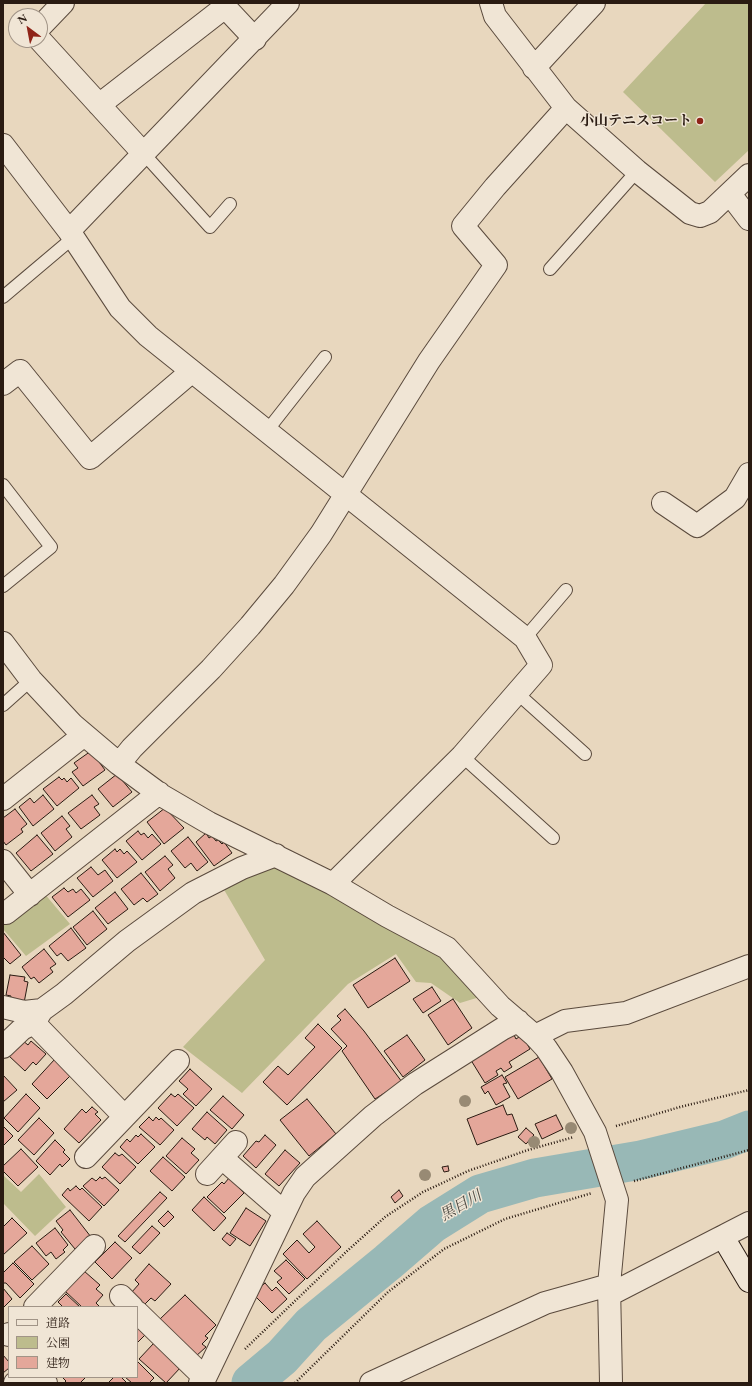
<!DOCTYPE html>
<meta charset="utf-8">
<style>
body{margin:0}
#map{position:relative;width:752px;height:1386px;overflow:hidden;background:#e8d7be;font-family:"EB Garamond","Noto Serif JP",serif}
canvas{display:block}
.frame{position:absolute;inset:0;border:4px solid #2a1b12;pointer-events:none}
.legend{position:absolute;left:8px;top:1306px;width:130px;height:72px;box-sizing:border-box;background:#f0e5d5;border:1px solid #a19487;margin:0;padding:5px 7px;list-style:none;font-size:12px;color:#2a1b12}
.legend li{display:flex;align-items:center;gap:8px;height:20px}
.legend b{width:20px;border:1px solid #a19487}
.north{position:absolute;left:8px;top:8px;width:40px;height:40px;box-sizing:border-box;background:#f0e5d5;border:1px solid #a19487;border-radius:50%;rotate:328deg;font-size:11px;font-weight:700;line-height:16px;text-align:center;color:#2a1b12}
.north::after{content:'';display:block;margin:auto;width:14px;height:18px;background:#8f2418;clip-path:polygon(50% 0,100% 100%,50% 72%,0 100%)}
</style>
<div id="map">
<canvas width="752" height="1386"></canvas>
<div class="frame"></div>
<ul class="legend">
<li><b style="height:5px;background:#f0e5d5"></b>道路</li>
<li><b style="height:11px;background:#bdbc8d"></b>公園</li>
<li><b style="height:11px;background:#e4a79a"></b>建物</li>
</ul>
<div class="north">N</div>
</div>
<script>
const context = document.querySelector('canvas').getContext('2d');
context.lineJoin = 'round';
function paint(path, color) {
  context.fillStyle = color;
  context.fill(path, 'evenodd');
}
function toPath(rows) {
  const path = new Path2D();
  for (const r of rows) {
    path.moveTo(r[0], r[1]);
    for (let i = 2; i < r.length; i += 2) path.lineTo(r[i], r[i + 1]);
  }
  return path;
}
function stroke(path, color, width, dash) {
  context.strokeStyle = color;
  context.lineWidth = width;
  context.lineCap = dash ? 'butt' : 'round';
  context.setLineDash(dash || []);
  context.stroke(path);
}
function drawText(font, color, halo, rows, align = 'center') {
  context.font = font + ' "EB Garamond","Noto Serif JP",serif';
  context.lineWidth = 3;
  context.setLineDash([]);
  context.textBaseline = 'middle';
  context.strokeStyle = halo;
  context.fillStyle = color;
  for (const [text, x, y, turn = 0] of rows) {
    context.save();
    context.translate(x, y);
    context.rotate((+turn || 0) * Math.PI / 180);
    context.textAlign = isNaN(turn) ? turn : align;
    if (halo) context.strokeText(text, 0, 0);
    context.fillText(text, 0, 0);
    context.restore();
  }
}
paint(toPath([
 [706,3,749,3,749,150,715,182,623,92],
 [278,861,442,954,483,996,460,1003,431,983,416,982,396,954,348,984,242,1093,183,1047,265,960,223,888],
 [44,893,70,924,26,956,3,929,3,926],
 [39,1174,66,1207,35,1236,3,1203,3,1177,4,1176,21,1192]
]), '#bdbc8d');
stroke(toPath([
 [251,1383,282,1357,311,1325,388,1262,432,1224,480,1194,535,1178,641,1160,724,1140,749,1130]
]), '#98b8b6', 39);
const building = toPath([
 [91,751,105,770,83,786,72,772,78,768,74,763,91,751],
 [117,774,132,792,113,807,98,789,117,774],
 [59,777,62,780,64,778,67,782,71,778,79,788,57,806,43,789,59,777],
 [43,795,54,809,33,826,19,807,30,798,34,803,43,795],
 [92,795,99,804,94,807,100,815,81,829,68,813,92,795],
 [165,808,184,828,164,844,147,822,165,808],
 [15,809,27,824,21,829,23,832,6,845,3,841,3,818,15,809],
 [62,816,70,826,66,829,72,837,55,851,41,833,62,816],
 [138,831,141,835,144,833,148,838,152,834,161,844,142,860,126,841,138,831],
 [206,833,209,838,212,836,216,841,218,840,222,844,224,842,232,853,214,866,196,842,206,833],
 [37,835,53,854,31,871,16,853,37,835],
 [188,837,208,862,197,871,191,863,185,868,171,851,188,837],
 [115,849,117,852,120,849,124,854,127,851,137,862,117,878,102,860,115,849],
 [165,856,173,865,168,869,175,878,160,891,145,872,165,856],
 [91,867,98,875,105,870,113,881,93,897,77,878,91,867],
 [141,873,158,894,147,902,143,898,134,905,121,889,141,873],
 [64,888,68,892,73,889,76,893,81,889,90,900,68,917,52,897,64,888],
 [115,892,128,909,108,924,95,908,115,892],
 [93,911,107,929,87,945,73,927,93,911],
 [71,928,86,948,68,961,61,953,57,956,49,946,71,928],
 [3,932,21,955,10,964,3,957,3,932],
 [44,949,56,964,50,968,53,972,39,983,34,977,31,979,22,967,44,949],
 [395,958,410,981,368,1008,353,985,395,958],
 [10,975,25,977,24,981,28,982,24,1003,10,1000,11,996,6,995,10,975],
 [432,987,441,1001,423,1013,413,999,432,987],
 [453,999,472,1028,448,1045,428,1015,453,999],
 [345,1009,364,1031,402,1082,375,1099,342,1051,347,1046,331,1029,341,1020,337,1016,345,1009],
 [318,1024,342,1048,287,1105,263,1082,278,1066,288,1075,315,1047,305,1038,318,1024],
 [512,1031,516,1039,522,1035,530,1049,509,1062,512,1067,504,1072,501,1068,496,1071,498,1075,485,1083,469,1057,512,1031],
 [407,1035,425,1060,403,1077,384,1051,407,1035],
 [22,1040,28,1045,31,1041,46,1054,36,1065,33,1062,25,1071,8,1055,22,1040],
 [539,1057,552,1079,518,1099,505,1077,539,1057],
 [55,1059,71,1075,47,1099,32,1084,55,1059],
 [190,1069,212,1089,196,1106,183,1094,188,1089,179,1081,190,1069],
 [3,1075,17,1090,3,1102,3,1075],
 [502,1075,507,1083,503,1084,510,1097,496,1105,488,1091,485,1094,481,1087,502,1075],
 [26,1094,40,1108,18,1132,4,1118,26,1094],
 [171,1094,175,1097,178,1094,194,1108,177,1126,158,1108,171,1094],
 [223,1096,244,1115,232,1129,210,1110,223,1096],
 [307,1099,336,1134,309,1156,280,1120,307,1099],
 [503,1105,507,1115,512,1114,518,1130,477,1145,467,1119,503,1105],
 [92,1107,98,1112,95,1114,101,1120,79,1143,64,1129,82,1109,86,1113,92,1107],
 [207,1112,227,1130,215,1144,207,1137,205,1140,192,1129,207,1112],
 [556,1115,563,1129,542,1139,535,1124,556,1115],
 [149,1117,153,1121,156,1117,159,1120,161,1118,174,1130,160,1145,139,1127,149,1117],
 [39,1118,54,1133,34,1155,18,1140,39,1118],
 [3,1126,13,1136,3,1146,3,1126],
 [526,1128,534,1135,526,1144,518,1137,526,1128],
 [141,1134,155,1147,138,1164,120,1147,127,1139,130,1142,136,1135,138,1137,141,1134],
 [265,1135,276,1145,256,1168,243,1156,256,1141,259,1142,265,1135],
 [182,1138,195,1149,191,1153,199,1160,186,1174,166,1156,182,1138],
 [55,1140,65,1150,63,1152,70,1159,62,1167,60,1164,50,1175,36,1161,55,1140],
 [21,1149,38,1167,18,1186,3,1171,3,1166,21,1149],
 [285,1150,300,1163,279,1186,265,1174,285,1150],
 [115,1153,119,1156,122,1154,136,1167,120,1184,102,1167,115,1153],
 [163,1157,185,1177,172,1191,150,1171,163,1157],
 [448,1166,449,1171,444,1172,442,1167,448,1166],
 [100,1177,102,1179,105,1177,119,1190,104,1206,83,1186,92,1178,96,1181,100,1177],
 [229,1178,244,1193,224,1213,207,1197,222,1182,224,1184,229,1178],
 [76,1186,80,1190,82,1188,102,1207,89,1221,62,1195,68,1188,70,1191,76,1186],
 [399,1190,403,1196,395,1203,391,1197,399,1190],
 [160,1192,167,1198,125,1242,118,1236,160,1192],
 [204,1197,226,1218,214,1231,192,1210,204,1197],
 [246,1208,266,1221,250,1246,230,1233,246,1208],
 [70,1210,91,1237,75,1249,61,1232,63,1230,56,1221,70,1210],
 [168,1211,174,1217,164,1227,158,1221,168,1211],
 [12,1218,27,1233,3,1255,3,1227,12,1218],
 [317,1221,341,1247,307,1279,283,1254,297,1240,309,1253,315,1247,303,1234,317,1221],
 [152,1226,160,1233,140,1254,132,1247,152,1226],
 [55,1228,68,1245,63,1250,65,1252,56,1259,51,1252,46,1256,36,1243,55,1228],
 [227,1233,236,1239,230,1246,222,1239,227,1233],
 [115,1242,132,1258,112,1279,95,1262,115,1242],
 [32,1246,49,1264,32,1280,14,1262,32,1246],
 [286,1260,305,1279,289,1294,277,1282,282,1278,274,1271,286,1260],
 [13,1263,34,1284,20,1298,6,1283,3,1283,3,1273,13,1263],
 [149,1264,171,1284,155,1301,151,1298,144,1305,131,1293,139,1284,135,1280,149,1264],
 [84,1271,100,1285,96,1289,103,1295,96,1303,100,1307,82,1307,65,1291,84,1271],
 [265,1283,272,1291,276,1287,287,1299,272,1313,253,1294,265,1283],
 [3,1288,12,1299,4,1307,3,1306,3,1288],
 [66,1294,80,1307,63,1307,58,1302,66,1294],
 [185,1295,216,1325,205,1336,208,1338,202,1344,206,1347,195,1357,159,1320,185,1295],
 [137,1325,146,1334,137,1343,137,1325],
 [154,1343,181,1367,166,1383,139,1359,154,1343],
 [3,1355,9,1362,9,1368,3,1373,3,1355],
 [137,1361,154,1378,149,1383,132,1383,125,1377,137,1377,137,1361],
 [62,1377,86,1377,80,1383,64,1383,66,1381,62,1377],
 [114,1377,121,1377,127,1383,108,1383,114,1377]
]);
paint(building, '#e4a79a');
stroke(building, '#2a1b12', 1);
const lane = toPath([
 [144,154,210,227,230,204],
 [550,269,637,171],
 [3,297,74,237],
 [266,432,325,357],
 [3,485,51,547,3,586],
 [525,638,566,590],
 [517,693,585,754],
 [3,705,31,680],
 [462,756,553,838]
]);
const street = toPath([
 [491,3,495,16,566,108,637,171,690,213,700,216,710,212,749,175],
 [40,27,63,3],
 [40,40,144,154],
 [534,68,594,3],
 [99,105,225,7,255,39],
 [3,145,69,231,120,308,148,336,525,638,541,665,462,756,333,884],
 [730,194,749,219],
 [69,231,288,3],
 [3,384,20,371,90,458,191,372],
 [663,503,697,526,735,498,749,474],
 [3,643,31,680,73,725,119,764,161,795,209,823,333,884,387,916,447,948,500,1006,535,1036,546,1048,562,1072,595,1132,617,1200,609,1285,611,1383],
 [119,764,132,748,211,669,250,626,284,585,321,534,429,361,496,265,463,226,495,187,566,108],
 [3,799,84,735],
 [3,861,30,895],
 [6,913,159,793],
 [3,1007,24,1012,42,1010,64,994,127,941,193,893,242,868,276,855],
 [34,1023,124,1116],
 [535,1036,565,1021,626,1013,749,966],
 [3,1047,22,1029,34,1023,42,1010],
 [86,1157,178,1061],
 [222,1158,284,1212],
 [207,1174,236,1142],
 [609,1295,749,1223],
 [121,1296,132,1307],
 [35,1307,94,1246],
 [137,1312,205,1378],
 [9,1334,9,1335],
 [42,1377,46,1383],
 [15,1383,24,1377],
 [200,1383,205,1378,294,1193,305,1177,373,1116,415,1084,502,1029,518,1021],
 [371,1383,545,1303,609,1285]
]);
const secondary = toPath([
 [723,1237,749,1281]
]);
stroke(lane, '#5a4a3d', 14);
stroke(street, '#5a4a3d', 24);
stroke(secondary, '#2a1b12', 24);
stroke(toPath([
 [616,1126,680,1107,749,1090],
 [634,1181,749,1150],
 [245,1349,346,1252,385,1217,423,1192,468,1171,528,1150,574,1137],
 [295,1383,388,1292,444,1249,505,1219,592,1193]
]), '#2a1b12', 2.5, [1, 2]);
stroke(lane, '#f0e5d5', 12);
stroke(street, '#f0e5d5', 22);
stroke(secondary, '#f0e5d5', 22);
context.fillStyle = '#988a74';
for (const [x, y] of [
 [465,1101],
 [571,1128],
 [534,1142],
 [425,1175]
]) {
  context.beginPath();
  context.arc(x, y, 6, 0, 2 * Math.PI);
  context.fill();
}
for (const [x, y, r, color] of [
 [700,121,4,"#8f2418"]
]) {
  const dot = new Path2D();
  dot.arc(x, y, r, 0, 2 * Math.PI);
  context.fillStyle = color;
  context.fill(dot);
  stroke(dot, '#f0e5d5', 1.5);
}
drawText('bold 14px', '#2a1b12', '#f0e5d5', [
 ["小山テニスコート",692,121]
], 'right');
drawText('italic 15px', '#4b4a43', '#f0e5d5', [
 ["黒目川",461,1206,-30]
]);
</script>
